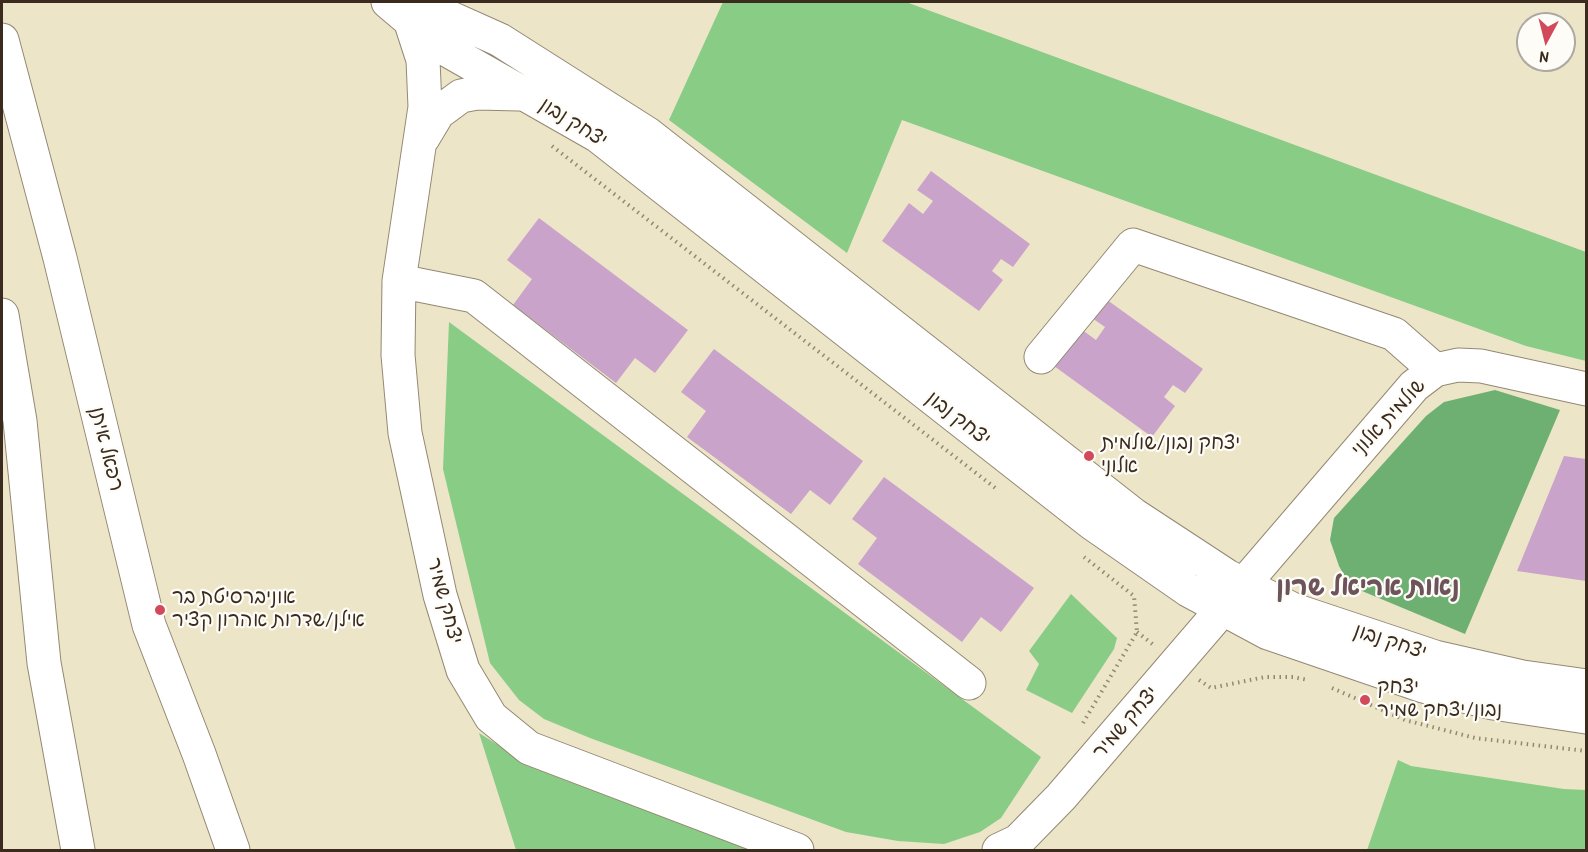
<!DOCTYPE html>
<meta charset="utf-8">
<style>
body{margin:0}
#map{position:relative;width:1588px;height:852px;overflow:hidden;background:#ede5c8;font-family:"Patrick Hand",sans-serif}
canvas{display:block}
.frame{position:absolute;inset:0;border:3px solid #3b2a1e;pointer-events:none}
.north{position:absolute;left:1516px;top:12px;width:60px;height:60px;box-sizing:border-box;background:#fdfcf7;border:2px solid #afa8a0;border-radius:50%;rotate:187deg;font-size:16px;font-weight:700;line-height:24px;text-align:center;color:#3b2a1e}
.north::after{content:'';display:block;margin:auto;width:21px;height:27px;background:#d1495b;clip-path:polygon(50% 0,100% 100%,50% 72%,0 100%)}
</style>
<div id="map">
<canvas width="1588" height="852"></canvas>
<div class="frame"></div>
<div class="north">N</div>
</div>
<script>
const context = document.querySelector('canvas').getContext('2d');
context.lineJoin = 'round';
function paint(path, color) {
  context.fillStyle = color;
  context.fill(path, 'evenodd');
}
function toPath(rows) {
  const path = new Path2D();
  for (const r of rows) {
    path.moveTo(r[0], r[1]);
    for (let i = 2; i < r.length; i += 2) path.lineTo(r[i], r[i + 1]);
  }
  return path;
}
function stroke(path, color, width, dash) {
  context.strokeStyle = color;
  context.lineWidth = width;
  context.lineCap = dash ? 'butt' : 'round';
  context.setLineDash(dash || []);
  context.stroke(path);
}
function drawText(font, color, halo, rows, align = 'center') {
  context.font = font + ' "Patrick Hand","Playpen Sans Hebrew",sans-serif';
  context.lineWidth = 4.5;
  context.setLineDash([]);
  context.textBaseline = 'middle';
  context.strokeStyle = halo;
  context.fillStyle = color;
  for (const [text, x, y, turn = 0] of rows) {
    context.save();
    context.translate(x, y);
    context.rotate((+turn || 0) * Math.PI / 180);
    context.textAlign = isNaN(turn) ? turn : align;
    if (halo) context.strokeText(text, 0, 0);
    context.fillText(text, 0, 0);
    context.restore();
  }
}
paint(toPath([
 [723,2,906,2,1586,252,1586,361,1526,346,902,120,847,253,669,120],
 [449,322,1041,757,1001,818,980,832,944,844,898,841,846,832,590,738,544,719,519,700,490,663,443,469],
 [1071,594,1117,638,1114,649,1072,713,1026,690,1039,664,1029,651],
 [479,733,522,760,761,850,516,850],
 [1398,760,1411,766,1564,789,1586,790,1586,850,1367,850]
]), '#89cc85');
paint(toPath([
 [1495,390,1560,410,1465,634,1350,586,1339,566,1330,540,1334,518,1426,416,1444,402]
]), '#6eb072');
paint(toPath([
 [931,171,1030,244,1013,267,1001,259,992,271,1003,280,979,311,882,241,909,203,923,214,933,201,917,190],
 [539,218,688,330,655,373,635,358,616,383,513,305,532,279,507,260],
 [1103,297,1203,369,1185,393,1173,385,1164,397,1175,406,1152,437,1054,366,1081,329,1096,340,1105,327,1089,316],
 [714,349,863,461,830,505,810,490,791,514,687,437,706,411,681,392],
 [1564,456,1586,459,1586,581,1517,571],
 [884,477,1034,588,1001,632,981,617,962,642,858,564,877,538,852,519]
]), '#caa3ca');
const minor = toPath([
 [388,2,440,46,598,136,1093,524,1188,590,1268,633,1423,686,1493,703,1586,717],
 [415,2,500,40,648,134,1134,515,1227,576,1294,610,1435,657,1523,677,1586,686],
 [411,23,423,60,425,107,399,281,398,355,405,433,440,595,463,670,491,717,529,748,797,850],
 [423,138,438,113,461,96,477,93,519,94],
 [399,281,474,296,969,683],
 [1041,357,1133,245,1394,334,1435,370],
 [999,850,1018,841,1061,797,1414,386,1435,370,1458,365,1481,366,1586,389]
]);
const major = toPath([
 [2,40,60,258,149,625,199,754,233,850],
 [2,315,20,421,44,663,78,850]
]);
stroke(minor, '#948873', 35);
stroke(major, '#948873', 35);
stroke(toPath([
 [552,146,998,490],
 [1137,632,1155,646],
 [1199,680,1211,688,1265,677,1293,677,1308,680],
 [1332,688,1405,720,1475,738,1586,751],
 [1083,723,1137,632,1134,596,1084,557]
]), '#948873', 4, [1.5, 4.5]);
stroke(minor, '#fff', 33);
stroke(major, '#fff', 33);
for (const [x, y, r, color] of [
 [1089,456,6,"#d1495b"],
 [160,610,6,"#d1495b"],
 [1365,700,6,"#d1495b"]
]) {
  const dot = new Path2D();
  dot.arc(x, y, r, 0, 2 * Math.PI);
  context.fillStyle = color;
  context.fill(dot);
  stroke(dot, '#fdfcf7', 2);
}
drawText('20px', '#3b2a1e', '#fdfcf7', [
 ["יצחק נבון",573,123,32],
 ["שולמית אלוני",1389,418,-47],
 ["יצחק נבון",958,419,38],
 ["רפאל איתן",106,449,76],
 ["יצחק שמיר",444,601,75],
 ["יצחק נבון",1390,642,18],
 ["יצחק שמיר",1126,723,-49]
]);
drawText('20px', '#3b2a1e', '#fdfcf7', [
 ["יצחק נבון/שולמית",1101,444],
 ["אלוני",1101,467],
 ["אוניברסיטת בר",172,598],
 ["אילן/שדרות אהרון קציר",172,621],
 ["יצחק",1377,688],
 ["נבון/יצחק שמיר",1377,711]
], 'left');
drawText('bold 26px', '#6d545a', '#fdfcf7', [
 ["נאות אריאל שרון",1368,588]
]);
</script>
